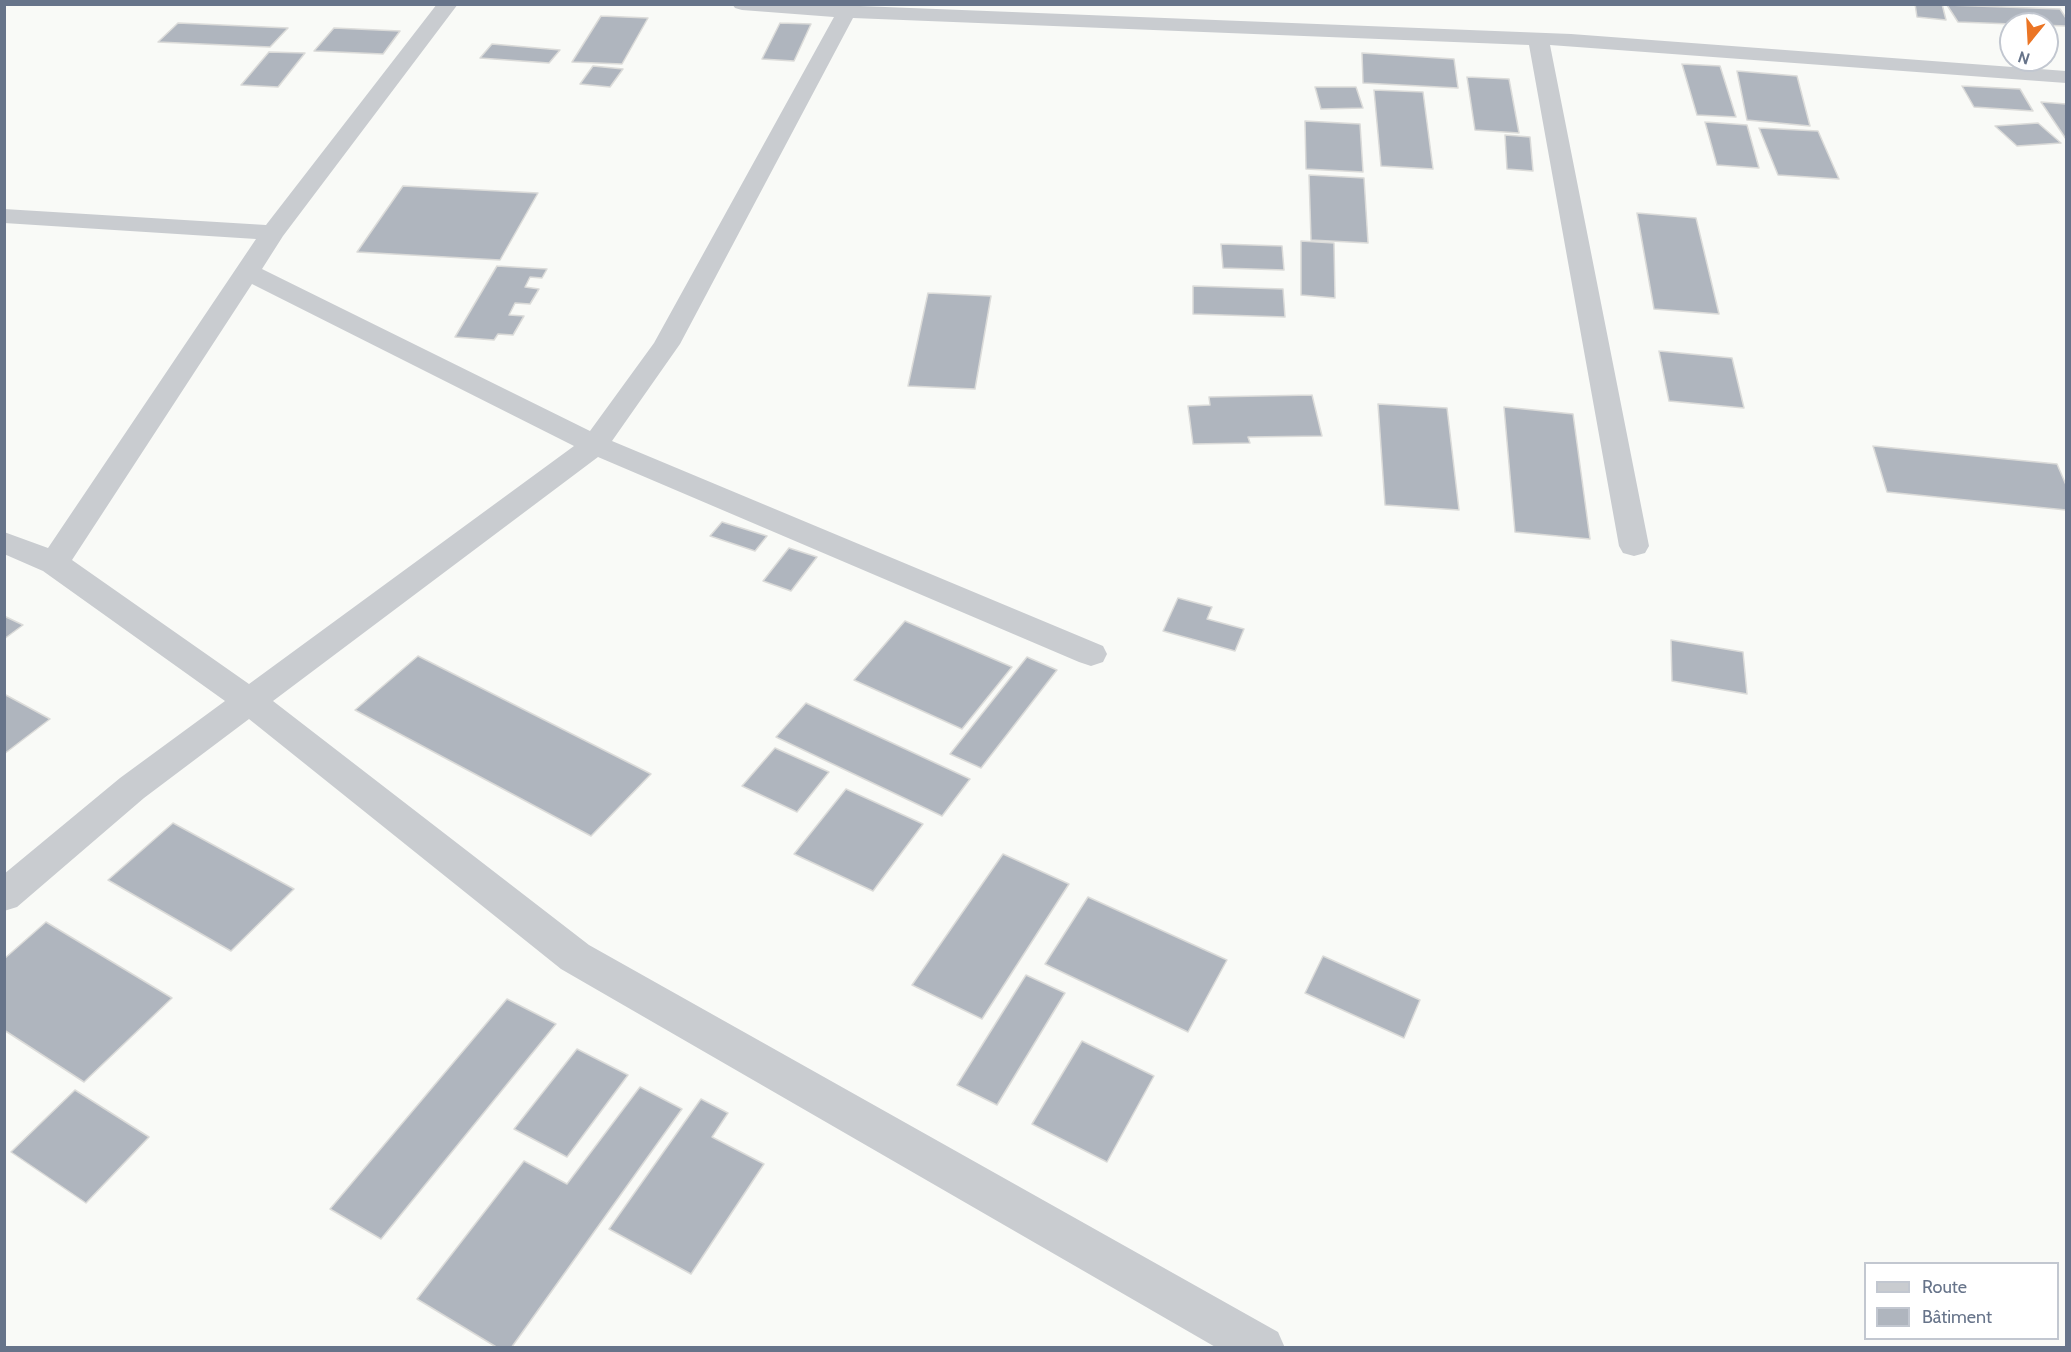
<!DOCTYPE html>
<meta charset="utf-8">
<style>
body{margin:0}
#map{position:relative;width:2071px;height:1352px;overflow:hidden;background:#f9faf7;font-family:Cabin,sans-serif}
canvas{display:block}
.frame{position:absolute;inset:0;border:6px solid #67748a;pointer-events:none}
.legend{position:absolute;left:1864px;top:1262px;width:195px;height:78px;box-sizing:border-box;background:#fff;border:2px solid #c2c7d0;margin:0;padding:8px 10px;list-style:none;font-size:18px;color:#67748a}
.legend li{display:flex;align-items:center;gap:12px;height:30px}
.legend b{width:30px;border:2px solid #c2c7d0}
.north{position:absolute;left:1999px;top:12px;width:60px;height:60px;box-sizing:border-box;background:#fff;border:2px solid #c2c7d0;border-radius:50%;rotate:198deg;font-size:16px;font-weight:700;line-height:24px;text-align:center;color:#67748a}
.north::after{content:'';display:block;margin:auto;width:21px;height:27px;background:#eb7525;clip-path:polygon(50% 0,100% 100%,50% 72%,0 100%)}
</style>
<div id="map">
<canvas width="2071" height="1352"></canvas>
<div class="frame"></div>
<ul class="legend">
<li><b style="height:8px;background:#c9ccd0"></b>Route</li>
<li><b style="height:16px;background:#afb5be"></b>Bâtiment</li>
</ul>
<div class="north">N</div>
</div>
<script>
const context = document.querySelector('canvas').getContext('2d');
context.lineJoin = 'round';
function paint(path, color) {
  context.fillStyle = color;
  context.fill(path, 'evenodd');
}
function toPath(rows) {
  const path = new Path2D();
  for (const r of rows) {
    path.moveTo(r[0], r[1]);
    for (let i = 2; i < r.length; i += 2) path.lineTo(r[i], r[i + 1]);
  }
  return path;
}
function stroke(path, color, width, dash) {
  context.strokeStyle = color;
  context.lineWidth = width;
  context.lineCap = dash ? 'butt' : 'round';
  context.setLineDash(dash || []);
  context.stroke(path);
}
const building = toPath([
 [1915,4,1942,4,1946,20,1917,17,1915,4],
 [1947,5,2060,9,2066,18,2066,26,1958,22,1947,5],
 [601,16,648,18,622,64,572,62,601,16],
 [178,23,288,28,270,47,158,42,178,23],
 [780,23,811,24,794,61,762,59,780,23],
 [334,28,400,31,383,54,314,51,334,28],
 [492,44,560,50,549,63,480,58,492,44],
 [269,52,305,53,278,87,241,85,269,52],
 [1362,53,1454,59,1458,88,1363,83,1362,53],
 [1682,64,1720,66,1736,117,1697,115,1682,64],
 [593,66,623,69,610,87,580,84,593,66],
 [1737,71,1797,76,1810,126,1747,120,1737,71],
 [1467,77,1509,79,1519,133,1475,130,1467,77],
 [1962,86,2020,89,2033,111,1974,107,1962,86],
 [1315,87,1356,87,1363,108,1321,109,1315,87],
 [1374,90,1423,92,1433,169,1381,166,1374,90],
 [2041,102,2066,104,2066,139,2041,102],
 [1305,121,1360,124,1363,172,1306,169,1305,121],
 [1705,122,1747,125,1759,168,1717,165,1705,122],
 [2038,123,2061,143,2017,146,1995,126,2038,123],
 [1759,128,1818,131,1839,179,1778,175,1759,128],
 [1505,135,1530,137,1533,171,1507,169,1505,135],
 [1309,175,1364,178,1368,243,1311,240,1309,175],
 [403,186,538,193,500,260,357,252,403,186],
 [1637,213,1696,218,1719,314,1654,309,1637,213],
 [1301,241,1334,243,1335,298,1301,295,1301,241],
 [1221,244,1282,246,1284,270,1223,268,1221,244],
 [497,266,547,269,542,278,530,277,525,287,539,289,530,304,515,303,509,315,524,316,513,335,498,334,494,340,455,337,497,266],
 [1193,286,1283,289,1285,317,1193,314,1193,286],
 [928,293,991,296,975,389,908,386,928,293],
 [1659,351,1732,358,1744,408,1669,401,1659,351],
 [1312,395,1322,436,1248,437,1250,443,1193,444,1188,406,1210,405,1209,397,1312,395],
 [1378,404,1447,408,1459,510,1385,505,1378,404],
 [1504,407,1573,414,1590,539,1515,532,1504,407],
 [1873,446,2057,464,2066,485,2066,510,1887,492,1873,446],
 [722,522,767,536,755,551,710,536,722,522],
 [789,548,817,557,791,591,763,581,789,548],
 [1178,598,1212,607,1207,619,1244,629,1235,651,1163,631,1178,598],
 [4,616,23,625,4,639,4,616],
 [905,621,1012,667,962,729,854,680,905,621],
 [1671,640,1743,652,1747,694,1672,681,1671,640],
 [418,656,651,774,591,836,355,710,418,656],
 [1027,657,1057,670,981,768,950,754,1027,657],
 [4,694,50,719,4,754,4,694],
 [806,703,970,779,942,816,776,737,806,703],
 [775,748,829,772,797,812,742,786,775,748],
 [846,789,923,824,873,891,794,854,846,789],
 [173,823,294,889,231,951,108,880,173,823],
 [1003,854,1069,884,982,1019,912,985,1003,854],
 [1088,897,1227,960,1188,1032,1045,964,1088,897],
 [46,922,172,998,84,1082,4,1030,4,959,46,922],
 [1323,956,1420,1000,1404,1038,1305,993,1323,956],
 [1026,975,1065,993,997,1105,957,1085,1026,975],
 [507,999,556,1024,381,1239,330,1209,507,999],
 [1082,1041,1154,1076,1107,1162,1032,1124,1082,1041],
 [577,1049,628,1075,567,1157,514,1129,577,1049],
 [640,1087,682,1109,511,1348,498,1348,417,1299,524,1161,567,1184,640,1087],
 [75,1090,149,1137,86,1203,11,1152,75,1090],
 [701,1099,728,1113,712,1137,764,1164,691,1274,609,1229,701,1099]
]);
paint(building, '#afb5be');
stroke(building, '#dbdbd9', 1.5);
paint(toPath([
 [437,4,458,4,283,236,262,269,590,431,654,343,834,17,742,10,735,8,732,4,861,4,860,6,1571,34,2066,71,2066,83,1550,45,1649,546,1645,553,1634,556,1623,553,1619,546,1529,45,853,18,680,344,612,441,1103,646,1107,654,1103,662,1091,666,1079,662,598,457,273,701,589,945,1278,1332,1285,1348,1217,1348,561,969,249,719,144,798,17,907,4,911,4,874,120,778,225,701,43,571,4,554,4,532,48,548,256,239,4,223,4,209,266,225,437,4],
 [252,284,574,446,249,684,72,560,252,284]
]), '#c9ccd0');
</script>
